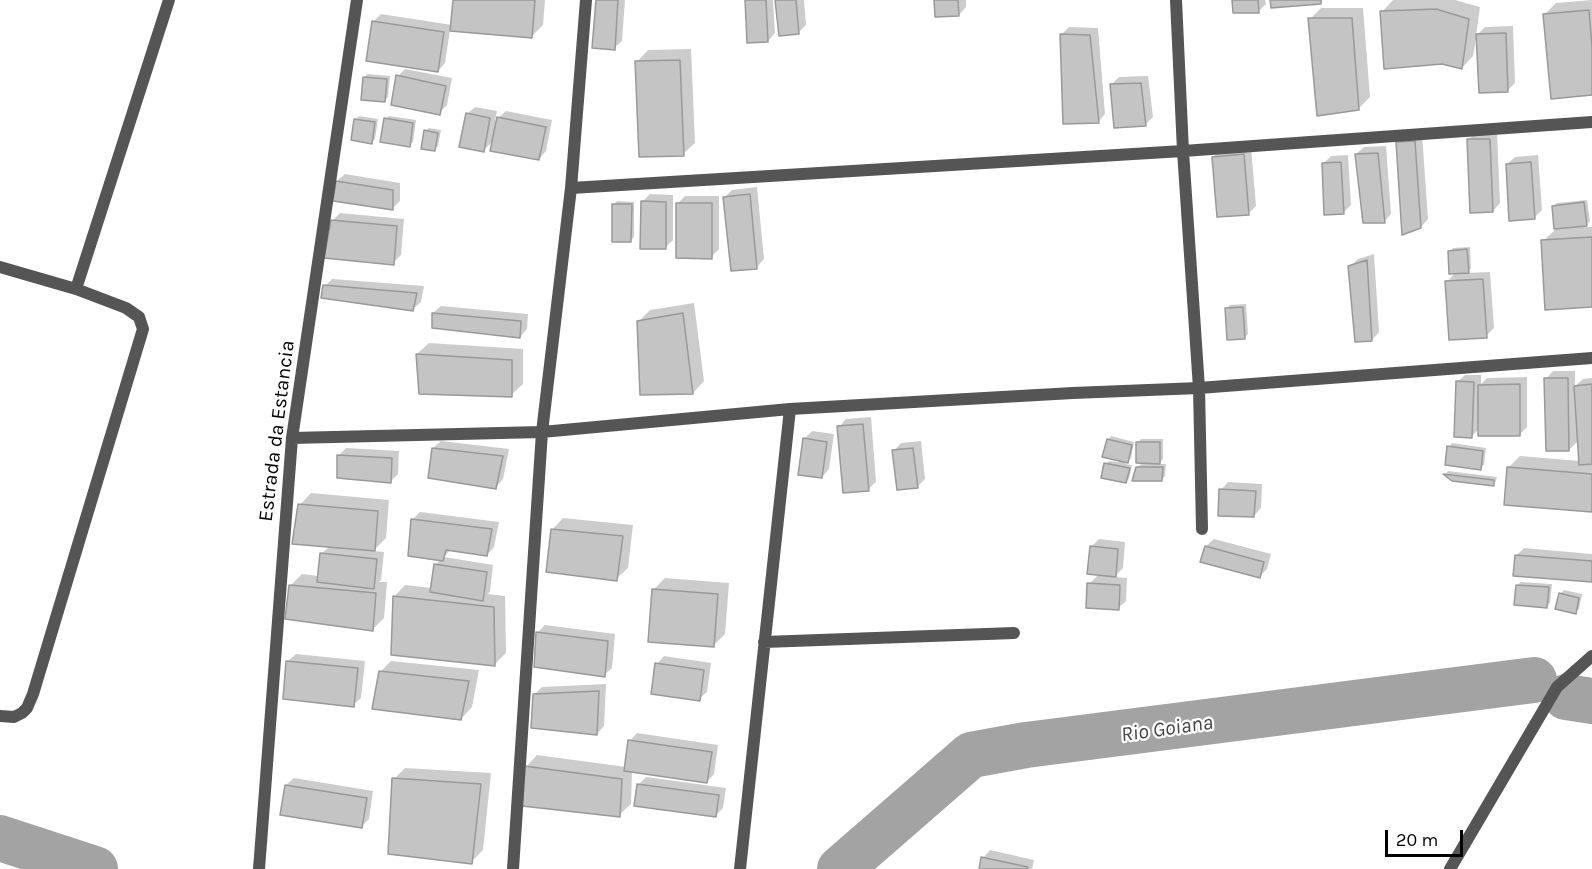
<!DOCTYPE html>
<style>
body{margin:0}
#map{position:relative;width:1592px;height:869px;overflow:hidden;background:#fff;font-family:Karla,sans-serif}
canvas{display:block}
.scale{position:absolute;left:1385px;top:830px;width:78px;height:27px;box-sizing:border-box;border:3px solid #000;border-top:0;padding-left:8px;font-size:18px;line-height:21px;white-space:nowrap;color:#000;-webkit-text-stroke:4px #fff;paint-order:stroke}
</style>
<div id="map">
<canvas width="1592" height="869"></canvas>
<div class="scale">20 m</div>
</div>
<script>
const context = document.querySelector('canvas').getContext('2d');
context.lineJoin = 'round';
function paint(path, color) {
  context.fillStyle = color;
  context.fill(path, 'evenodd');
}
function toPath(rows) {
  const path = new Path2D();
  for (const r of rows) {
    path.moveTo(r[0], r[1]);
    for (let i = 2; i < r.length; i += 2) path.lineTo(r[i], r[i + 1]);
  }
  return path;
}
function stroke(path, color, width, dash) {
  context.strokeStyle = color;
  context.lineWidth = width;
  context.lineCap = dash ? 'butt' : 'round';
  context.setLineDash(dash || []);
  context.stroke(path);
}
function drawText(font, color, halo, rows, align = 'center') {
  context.font = font + ' Karla,sans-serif';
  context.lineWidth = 4.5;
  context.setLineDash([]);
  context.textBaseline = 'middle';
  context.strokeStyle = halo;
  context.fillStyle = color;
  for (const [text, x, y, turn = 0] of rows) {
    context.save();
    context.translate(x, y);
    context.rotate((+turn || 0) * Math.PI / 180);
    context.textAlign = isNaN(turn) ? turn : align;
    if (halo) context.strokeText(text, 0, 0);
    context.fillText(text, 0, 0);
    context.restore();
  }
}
paint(toPath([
 [455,0,545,0,543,25,531,37,450,30,445,63,438,71,374,21,381,14,452,25],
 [598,0,625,0,622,41,614,48],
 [746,0,773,0,775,33,768,41],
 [777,0,804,0,806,25,799,32],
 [936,0,966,0,966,7,959,15],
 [1233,0,1265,0,1266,4,1258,12],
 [1393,0,1455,0,1480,7,1476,36,1485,27,1513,26,1515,83,1508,90,1477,39,1476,39,1473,56,1462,68,1382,12],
 [1592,0,1592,94,1544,15,1556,3],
 [1321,8,1363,8,1370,97,1359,108,1310,19],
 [1069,27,1098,28,1105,114,1098,122,1062,34],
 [691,49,695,143,683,154,637,62,648,50],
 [405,69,452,78,447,105,439,113,398,76],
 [368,74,390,76,388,97,384,101,364,77],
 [1148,76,1153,117,1145,125,1111,85,1119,77],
 [475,107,497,111,495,121,506,111,552,120,546,151,539,159,494,140,484,150,467,114],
 [359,116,378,119,375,139,372,142,356,119],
 [389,116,416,120,413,142,409,145,385,119],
 [429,128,441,130,438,146,434,149,425,131],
 [1476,132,1497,132,1500,203,1493,211,1468,140],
 [1422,134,1428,219,1421,227,1398,143,1405,135],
 [1386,146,1391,214,1384,222,1356,154,1364,147],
 [1251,147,1256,206,1249,213,1213,157,1221,149],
 [1348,155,1351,205,1343,213,1323,164,1331,156],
 [1538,155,1542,210,1534,218,1507,164,1515,157],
 [345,174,400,183,400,201,392,209,337,181],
 [757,187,764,259,757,267,725,197,732,190],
 [650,194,673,195,673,240,665,248,642,202],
 [685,196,719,196,719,249,711,257,677,204],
 [1587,200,1590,221,1584,227,1592,227,1592,306,1543,241,1556,229,1553,207,1557,203],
 [617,201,634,202,634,237,631,240,613,205],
 [340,213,404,219,401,255,393,263,332,221],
 [1470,247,1471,268,1466,273,1490,272,1494,328,1486,336,1447,282,1456,272,1449,252,1453,248],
 [1374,254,1379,332,1372,340,1350,267,1358,259],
 [332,279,424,286,421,302,413,309,325,286],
 [694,303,704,381,693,393,638,322,650,310],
 [1246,304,1248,334,1244,338,1227,308,1230,305],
 [441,306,528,314,527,329,520,337,433,313],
 [429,343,523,349,523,384,511,395,417,354],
 [1553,371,1575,371,1575,386,1583,379,1592,378,1592,510,1509,467,1520,456,1580,461,1579,440,1569,450,1546,379],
 [1465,375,1481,375,1481,384,1487,378,1527,377,1527,427,1519,435,1479,429,1472,436,1457,382],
 [871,417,876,482,868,489,839,427,846,419],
 [812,431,834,434,829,469,822,477,804,439],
 [1111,436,1134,442,1131,458,1125,464,1132,465,1129,478,1126,482,1106,464,1109,461,1119,462,1119,460,1108,440],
 [1141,439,1163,439,1163,459,1158,464,1166,464,1165,476,1162,479,1137,468,1143,462,1138,442],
 [441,441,509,449,503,479,496,487,433,448],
 [921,441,925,479,918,486,894,451,901,443],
 [1452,443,1486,448,1484,465,1480,468,1449,447],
 [346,448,399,451,398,474,390,482,339,455],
 [1448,471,1497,477,1496,481,1493,485,1452,480,1446,474],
 [1228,482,1262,484,1261,508,1254,516,1221,490],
 [311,493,389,500,386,538,373,551,384,552,381,580,379,582,387,582,384,618,373,629,291,585,302,574,319,576,321,554,330,546,300,505],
 [420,512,499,522,494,547,487,555,451,549,444,557,493,565,490,591,488,594,505,596,506,653,495,664,394,597,405,585,432,588,435,565,441,559,412,520],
 [563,518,633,525,628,568,616,579,552,530],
 [1099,539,1125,542,1123,568,1114,577,1127,578,1126,601,1118,608,1089,584,1099,574,1091,547],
 [1214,539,1271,554,1267,569,1259,577,1202,561,1206,546],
 [1524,548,1592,554,1592,581,1516,556],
 [665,578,729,583,725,634,714,645,653,590],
 [1521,582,1552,584,1550,603,1547,606,1517,585],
 [1564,590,1582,594,1579,609,1575,612,1560,594],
 [545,625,615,634,612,668,604,675,538,632],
 [296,654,365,661,361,698,353,705,288,661],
 [664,656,711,663,707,692,699,699,657,664],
 [391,661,479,670,472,707,461,719,380,672],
 [606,684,604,726,597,734,534,695,542,687],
 [637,733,718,745,714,774,707,782,632,771,631,804,619,815,526,767,537,755,626,767,630,741],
 [405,768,491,773,483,850,471,862,394,779],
 [646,777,726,788,723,808,715,816,639,784],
 [294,778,373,791,369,819,361,827,286,785],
 [990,850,1034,860,1032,869,980,869,983,858]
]), '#0003');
stroke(toPath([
 [1566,697,1592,701],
 [0,838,95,869],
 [840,869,971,755,1026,745,1534,680]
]), '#a3a3a3', 46);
const building = toPath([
 [453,0,535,0,532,38,450,31,453,0],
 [596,0,618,0,615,50,592,48,596,0],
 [745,0,766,0,768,42,747,43,745,0],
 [775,0,796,0,799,34,779,36,775,0],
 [934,0,958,0,959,16,935,17,934,0],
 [1232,0,1258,0,1259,13,1233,13,1232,0],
 [1270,0,1321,0,1321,4,1271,8,1270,0],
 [1436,9,1469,19,1462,69,1442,64,1384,69,1380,11,1436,9],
 [1589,10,1592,46,1592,95,1551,99,1543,14,1589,10],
 [1308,18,1352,18,1359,110,1317,116,1308,18],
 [372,21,444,32,438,72,366,61,372,21],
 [1506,33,1508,92,1479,93,1476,34,1506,33],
 [1060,34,1090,35,1099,123,1063,124,1060,34],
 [680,60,684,156,639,157,635,61,680,60],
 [396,75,446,86,440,115,391,105,396,75],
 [363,77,387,79,385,102,361,100,363,77],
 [1141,83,1146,126,1114,128,1110,84,1141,83],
 [466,113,490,118,484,152,459,147,466,113],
 [497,117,546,127,539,160,490,151,497,117],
 [384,118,413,123,410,147,380,142,384,118],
 [354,119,375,122,372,144,351,140,354,119],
 [424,130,438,133,435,151,421,149,424,130],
 [1467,139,1490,139,1493,212,1470,213,1467,139],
 [1415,141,1421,228,1402,235,1396,142,1415,141],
 [1378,153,1385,223,1363,223,1355,154,1378,153],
 [1244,154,1249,215,1217,217,1212,157,1244,154],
 [1341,162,1344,214,1324,215,1322,163,1341,162],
 [1531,162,1535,219,1509,221,1506,164,1531,162],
 [336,181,393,190,393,210,333,201,336,181],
 [750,194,757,269,731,271,723,197,750,194],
 [641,201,666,202,666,249,640,249,641,201],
 [1584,202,1587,226,1554,229,1552,206,1584,202],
 [676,203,712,203,712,259,676,258,676,203],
 [612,204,632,204,631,242,612,242,612,204],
 [331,220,397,226,394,265,324,258,331,220],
 [1592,237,1592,307,1545,310,1541,240,1592,237],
 [1467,249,1469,273,1449,274,1448,251,1467,249],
 [1367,260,1372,341,1355,342,1348,266,1367,260],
 [1483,279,1487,338,1449,340,1445,281,1483,279],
 [323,285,417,293,413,311,321,298,323,285],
 [1243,307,1245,339,1227,340,1225,308,1243,307],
 [432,313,521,321,520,338,432,328,432,313],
 [683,313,693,394,640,395,637,321,683,313],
 [416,354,512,360,512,397,419,394,416,354],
 [1544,378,1568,378,1569,451,1546,451,1544,378],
 [1456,381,1474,382,1472,438,1454,437,1456,381],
 [1520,384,1520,436,1478,436,1478,385,1520,384],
 [1592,384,1592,464,1579,465,1574,386,1592,384],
 [863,424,869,491,843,493,837,426,863,424],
 [803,438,827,442,822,478,798,475,803,438],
 [1107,439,1132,445,1128,463,1102,457,1107,439],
 [1136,442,1160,442,1160,464,1136,463,1136,442],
 [1447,446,1483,451,1481,470,1445,465,1447,446],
 [432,448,503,456,496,489,428,478,432,448],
 [913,448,918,488,897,490,892,450,913,448],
 [337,455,392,458,391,483,337,478,337,455],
 [1104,463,1130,468,1126,483,1101,478,1104,463],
 [1136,467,1163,467,1162,481,1132,481,1136,467],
 [1507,467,1592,474,1592,512,1504,505,1507,467],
 [1443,474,1494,480,1494,486,1452,481,1443,474],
 [1219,489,1256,491,1254,517,1218,516,1219,489],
 [298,504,378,511,375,551,292,544,298,504],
 [411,519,492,529,487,556,446,550,443,561,408,556,411,519],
 [551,529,623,536,617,581,546,572,551,529],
 [1090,546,1118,549,1116,577,1087,574,1090,546],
 [1205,546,1264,562,1260,578,1200,562,1205,546],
 [320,553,377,559,374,589,317,582,320,553],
 [1515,555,1592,561,1592,582,1513,576,1515,555],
 [434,564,487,572,483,601,430,592,434,564],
 [1087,583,1120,585,1119,610,1086,608,1087,583],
 [289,585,376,593,373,631,285,619,289,585],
 [1516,585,1549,587,1547,608,1514,605,1516,585],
 [652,589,718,594,714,647,648,642,652,589],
 [1559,593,1579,598,1576,614,1555,609,1559,593],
 [393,596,494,607,495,666,391,655,393,596],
 [536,632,608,641,605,677,534,667,536,632],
 [286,661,358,668,354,707,283,699,286,661],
 [655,663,704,670,700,701,651,694,655,663],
 [379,671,469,681,461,720,372,709,379,671],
 [599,691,597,735,531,728,533,694,599,691],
 [628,740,712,752,707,783,624,771,628,740],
 [524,766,622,779,620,817,522,806,524,766],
 [392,778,481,784,472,864,388,854,392,778],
 [637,784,719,795,716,817,634,806,637,784],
 [285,785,367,798,362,828,280,815,285,785],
 [981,857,1028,867,1027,869,979,869,981,857]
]);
paint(building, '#c4c4c4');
stroke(building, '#999', 1.5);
stroke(toPath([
 [1176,0,1183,151,1199,388,1202,529],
 [571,188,1183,151,1592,122],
 [0,267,76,289,126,308,139,317,143,329,33,694,27,708,22,713,14,717,0,716],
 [76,289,169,0],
 [292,438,542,432,790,409,1073,393,1199,388,1592,358],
 [764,642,1014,633],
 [259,869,292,438,357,0],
 [513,869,542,432,571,188,586,0],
 [740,869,790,409],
 [1450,869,1557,687,1592,656]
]), '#555', 12);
drawText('20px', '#000', '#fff', [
 ["Estrada da Estancia",277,431,-83]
]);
drawText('italic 21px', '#444', '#fff', [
 ["Rio Goiana",1167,729,-8]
]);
</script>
